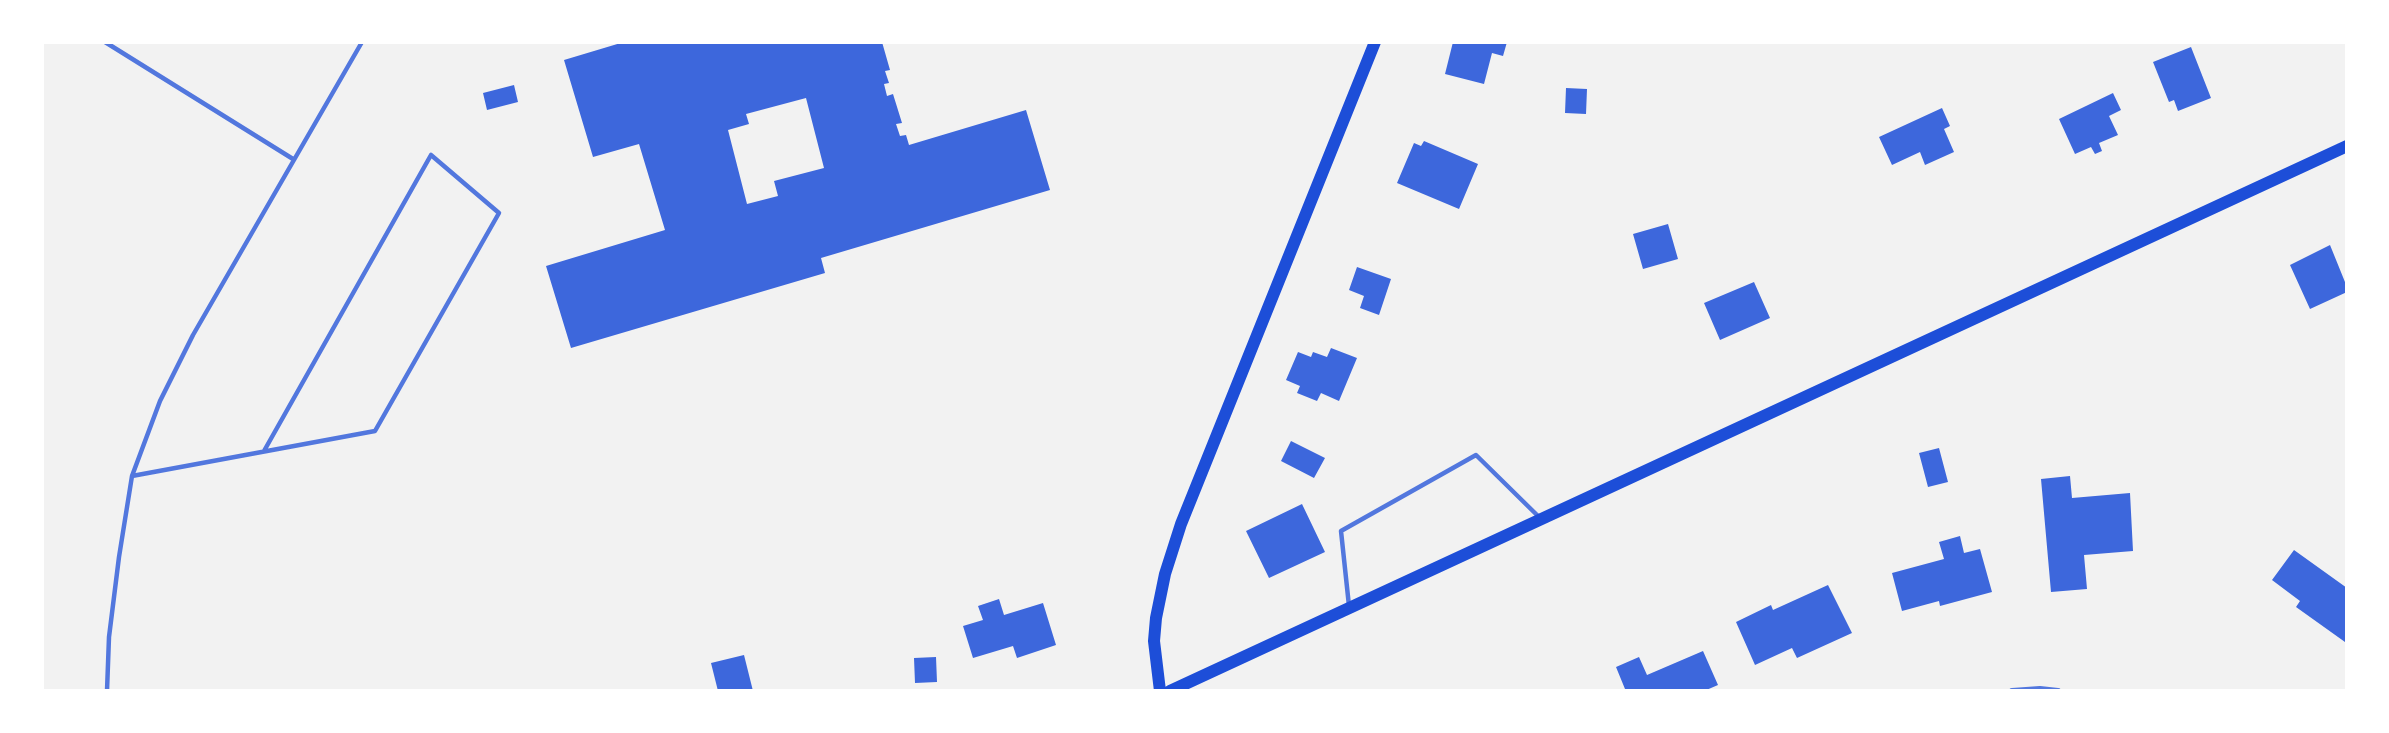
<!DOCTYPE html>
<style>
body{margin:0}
#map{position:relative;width:2389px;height:733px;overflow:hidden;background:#f2f2f2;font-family:"PT Sans Narrow",sans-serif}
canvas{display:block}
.frame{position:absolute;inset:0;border:44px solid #fff;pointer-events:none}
</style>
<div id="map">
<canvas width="2389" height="733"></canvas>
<div class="frame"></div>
</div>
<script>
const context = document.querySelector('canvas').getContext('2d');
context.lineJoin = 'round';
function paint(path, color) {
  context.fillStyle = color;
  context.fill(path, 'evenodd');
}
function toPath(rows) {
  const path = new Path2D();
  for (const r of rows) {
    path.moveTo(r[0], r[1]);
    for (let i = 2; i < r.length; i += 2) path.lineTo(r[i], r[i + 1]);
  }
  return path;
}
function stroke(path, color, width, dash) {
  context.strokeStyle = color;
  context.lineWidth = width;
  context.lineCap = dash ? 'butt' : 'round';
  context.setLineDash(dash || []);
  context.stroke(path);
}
paint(toPath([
 [624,42,882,42,890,70,885,71,889,83,884,84,887,96,893,94,902,123,896,124,900,136,906,135,909,145,1026,110,1050,190,821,258,825,273,571,348,546,266,665,230,639,144,593,157,564,60],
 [806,98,824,168,774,181,778,196,747,204,728,130,749,124,746,114],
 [1453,42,1507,42,1503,56,1492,53,1484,84,1445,74],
 [2191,47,2211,98,2178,111,2174,100,2169,102,2153,62],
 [514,85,518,102,487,110,483,93],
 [1566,88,1587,89,1586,114,1565,113],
 [2113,93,2121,110,2109,116,2118,135,2099,143,2102,151,2095,154,2091,147,2075,154,2059,119],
 [1942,108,1950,126,1944,129,1954,152,1925,165,1920,152,1892,165,1879,137],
 [1424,141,1478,164,1459,209,1397,183,1414,143,1421,146],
 [1668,224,1678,259,1643,269,1633,234],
 [2330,245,2347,287,2347,292,2310,309,2290,265],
 [1357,267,1391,279,1379,315,1360,308,1364,296,1349,290],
 [1754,282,1770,318,1720,340,1704,303],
 [1331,348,1357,358,1339,401,1321,393,1317,401,1297,393,1300,386,1286,380,1298,352,1311,357,1313,352,1327,357],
 [1291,441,1325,458,1314,478,1281,461],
 [1939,448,1948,482,1928,487,1919,453],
 [2070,476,2072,498,2130,493,2133,551,2084,555,2087,589,2051,592,2041,479],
 [1302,504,1325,552,1269,578,1246,531],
 [1960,536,1964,553,1980,549,1992,592,1940,606,1939,601,1902,611,1892,573,1944,559,1939,542],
 [2294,550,2347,588,2347,639,2345,642,2296,607,2300,601,2272,580],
 [1828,585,1852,633,1797,658,1792,648,1755,665,1736,622,1771,605,1773,610],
 [999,599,1004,615,1043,603,1056,645,1017,658,1013,646,973,658,963,626,983,620,978,606],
 [1703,651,1718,685,1704,691,1621,691,1625,689,1616,667,1639,657,1647,675],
 [744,655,753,691,718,691,711,663],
 [936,657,937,682,915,683,914,658]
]), '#3d67dc');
stroke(toPath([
 [105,42,293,159],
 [132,476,375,431,499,213,431,155,264,451],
 [1349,606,1341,531,1476,455,1539,517],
 [107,691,109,637,119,557,132,476,160,401,193,335,362,42]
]), '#5277de', 4.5);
stroke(toPath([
 [2012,691,2040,689,2058,691]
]), '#5277de', 6);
stroke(toPath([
 [1160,691,1154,641,1156,618,1165,574,1181,524,1375,42],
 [1170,691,2347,146]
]), '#1d4ed8', 12);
</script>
